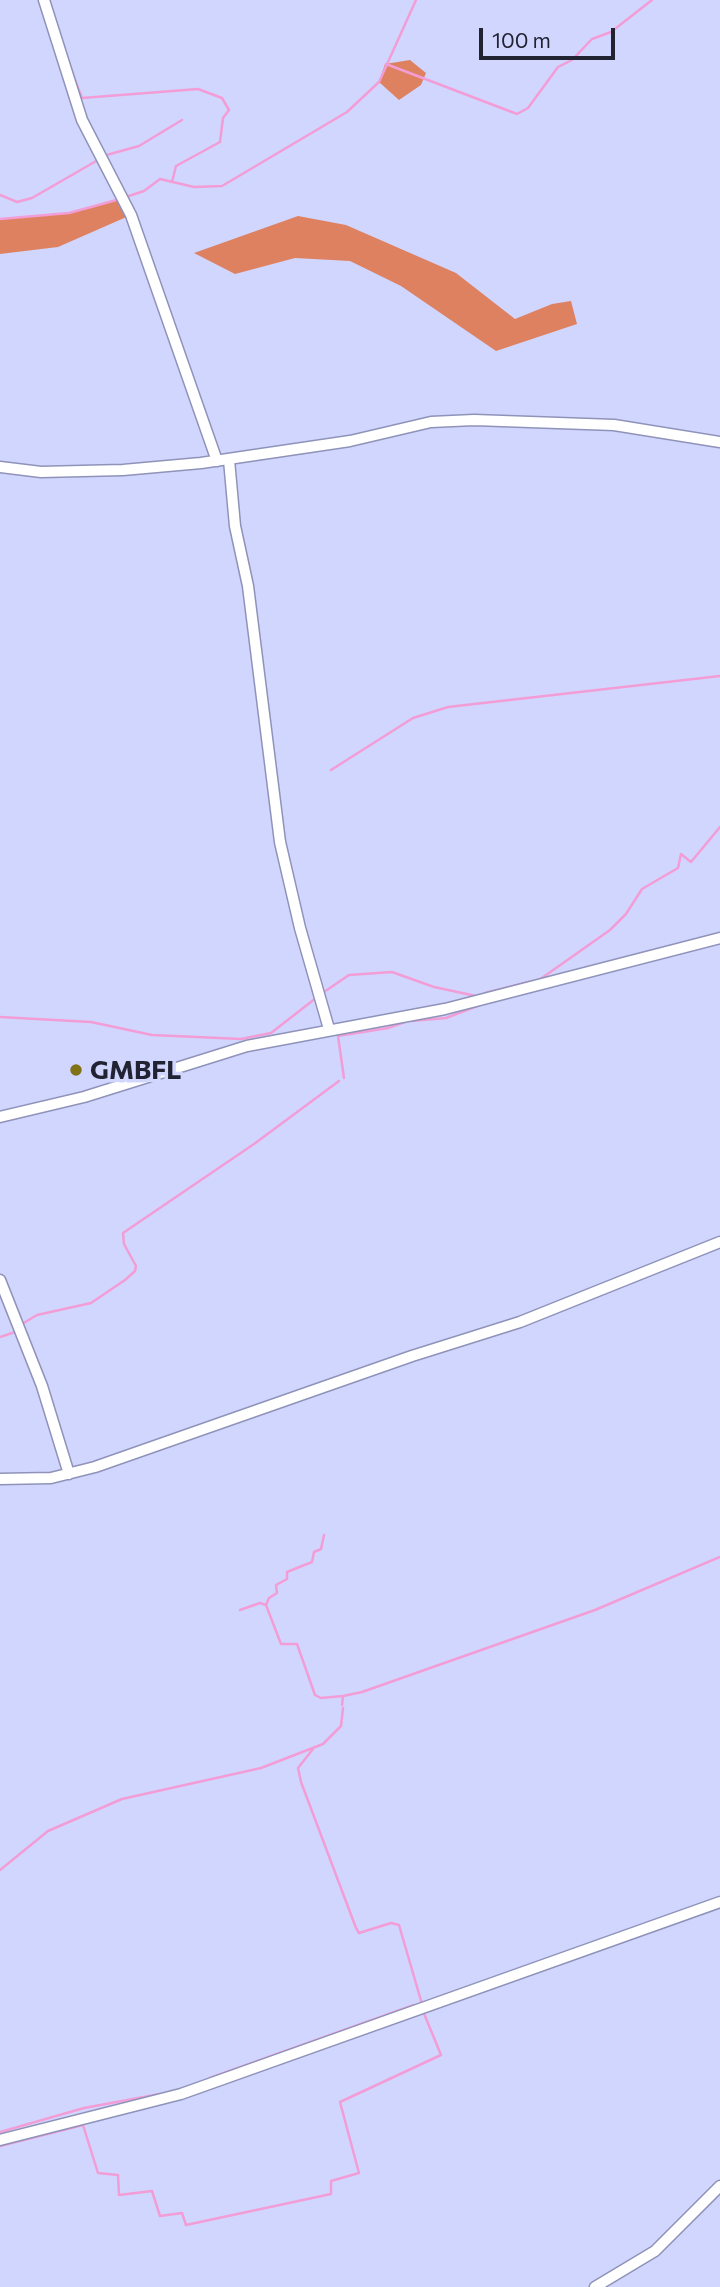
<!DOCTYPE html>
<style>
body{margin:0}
#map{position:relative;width:720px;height:2287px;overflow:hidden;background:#d1d6ff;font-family:Commissioner,sans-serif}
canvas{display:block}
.scale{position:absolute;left:479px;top:28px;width:136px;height:32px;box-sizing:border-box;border:4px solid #222332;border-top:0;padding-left:9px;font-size:21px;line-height:24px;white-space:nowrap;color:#222332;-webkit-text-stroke:5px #d1d6ff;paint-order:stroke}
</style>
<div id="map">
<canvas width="720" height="2287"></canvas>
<div class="scale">100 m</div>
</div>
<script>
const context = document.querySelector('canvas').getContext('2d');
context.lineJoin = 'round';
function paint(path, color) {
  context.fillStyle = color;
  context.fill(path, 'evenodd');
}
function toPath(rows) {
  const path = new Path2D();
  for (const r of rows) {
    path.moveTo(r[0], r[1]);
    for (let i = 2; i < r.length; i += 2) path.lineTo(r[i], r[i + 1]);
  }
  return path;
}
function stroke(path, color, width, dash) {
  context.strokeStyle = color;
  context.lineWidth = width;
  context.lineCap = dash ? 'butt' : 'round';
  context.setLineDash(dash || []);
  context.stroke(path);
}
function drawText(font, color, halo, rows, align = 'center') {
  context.font = font + ' Commissioner,sans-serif';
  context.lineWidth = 7;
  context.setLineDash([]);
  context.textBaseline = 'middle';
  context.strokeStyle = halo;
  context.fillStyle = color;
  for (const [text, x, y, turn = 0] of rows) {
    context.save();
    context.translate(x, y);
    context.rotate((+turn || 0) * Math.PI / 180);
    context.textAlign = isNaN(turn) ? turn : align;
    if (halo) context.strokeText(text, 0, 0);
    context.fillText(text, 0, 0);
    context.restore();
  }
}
paint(toPath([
 [410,60,426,73,421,85,399,100,379,82,385,64],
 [122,199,131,215,58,247,0,254,0,219,69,213],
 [298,216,346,225,456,273,515,319,552,304,571,301,577,324,496,351,401,286,350,261,295,258,235,274,194,253]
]), '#de8161');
stroke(toPath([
 [386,64,517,114,528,108,558,67,572,60,592,39,611,32,652,0],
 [71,70,82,98,198,89,222,98,229,110,223,118,220,142,176,166,172,182],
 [103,156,139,146,182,120],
 [0,195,17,202,32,198,98,160],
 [126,197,144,191,160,179,194,187,222,186,347,112,379,82,416,0],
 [0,219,69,213,120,199],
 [331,770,413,718,448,707,720,676],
 [539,980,610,930,626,914,642,889,678,868,681,854,691,862,720,827],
 [485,993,533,981],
 [321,994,349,975,392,972,434,987,476,996],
 [0,1017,91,1022,152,1035,241,1039,271,1033,316,998],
 [411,1021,446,1018,480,1005],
 [344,1078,338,1036,388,1028,405,1022],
 [22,1324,37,1315,91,1303,125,1280,135,1271,136,1266,124,1244,123,1233,254,1144,339,1081],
 [0,1337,15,1332],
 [324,1535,321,1549,314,1552,312,1562,287,1572,287,1579,276,1585,277,1593,269,1598,266,1605,281,1644,297,1644,315,1695,321,1698,343,1696],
 [240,1610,260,1603,266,1605],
 [342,1705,343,1696,362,1692,595,1610,720,1557],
 [313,1749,298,1768,301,1782,356,1928,359,1933,391,1923,399,1925,422,2004],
 [0,1870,48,1831,122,1799,261,1768,323,1744,341,1726,343,1708],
 [210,2078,414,2005],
 [0,2132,84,2108,160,2094],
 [0,2146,83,2125,98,2173,118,2175,119,2195,152,2191,160,2216,182,2213,186,2225,331,2194,331,2181,359,2173,340,2102,441,2055,423,2011]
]), '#f29dd6', 2.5);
const minor = toPath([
 [44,0,82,120,131,215,217,461],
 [229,460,235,526,248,586,280,842,300,928,329,1029],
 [0,467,41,472,123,470,201,463,350,441,431,422,474,420,614,425,720,442],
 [0,1117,84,1097,247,1046,445,1009,720,938],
 [0,1280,42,1386,69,1474],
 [0,1479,51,1478,95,1467,412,1356,520,1322,720,1242],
 [0,2140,181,2094,720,1902],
 [595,2287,655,2251,720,2186]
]);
stroke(minor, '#8f93b9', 13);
stroke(minor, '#fff', 10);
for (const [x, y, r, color] of [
 [76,1070,7,"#817315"]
]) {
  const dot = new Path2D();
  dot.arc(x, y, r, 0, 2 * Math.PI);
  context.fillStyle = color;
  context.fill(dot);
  stroke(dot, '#d1d6ff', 2.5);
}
drawText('bold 26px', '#222332', '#d1d6ff', [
 ["GMBFL",90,1070]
], 'left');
</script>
